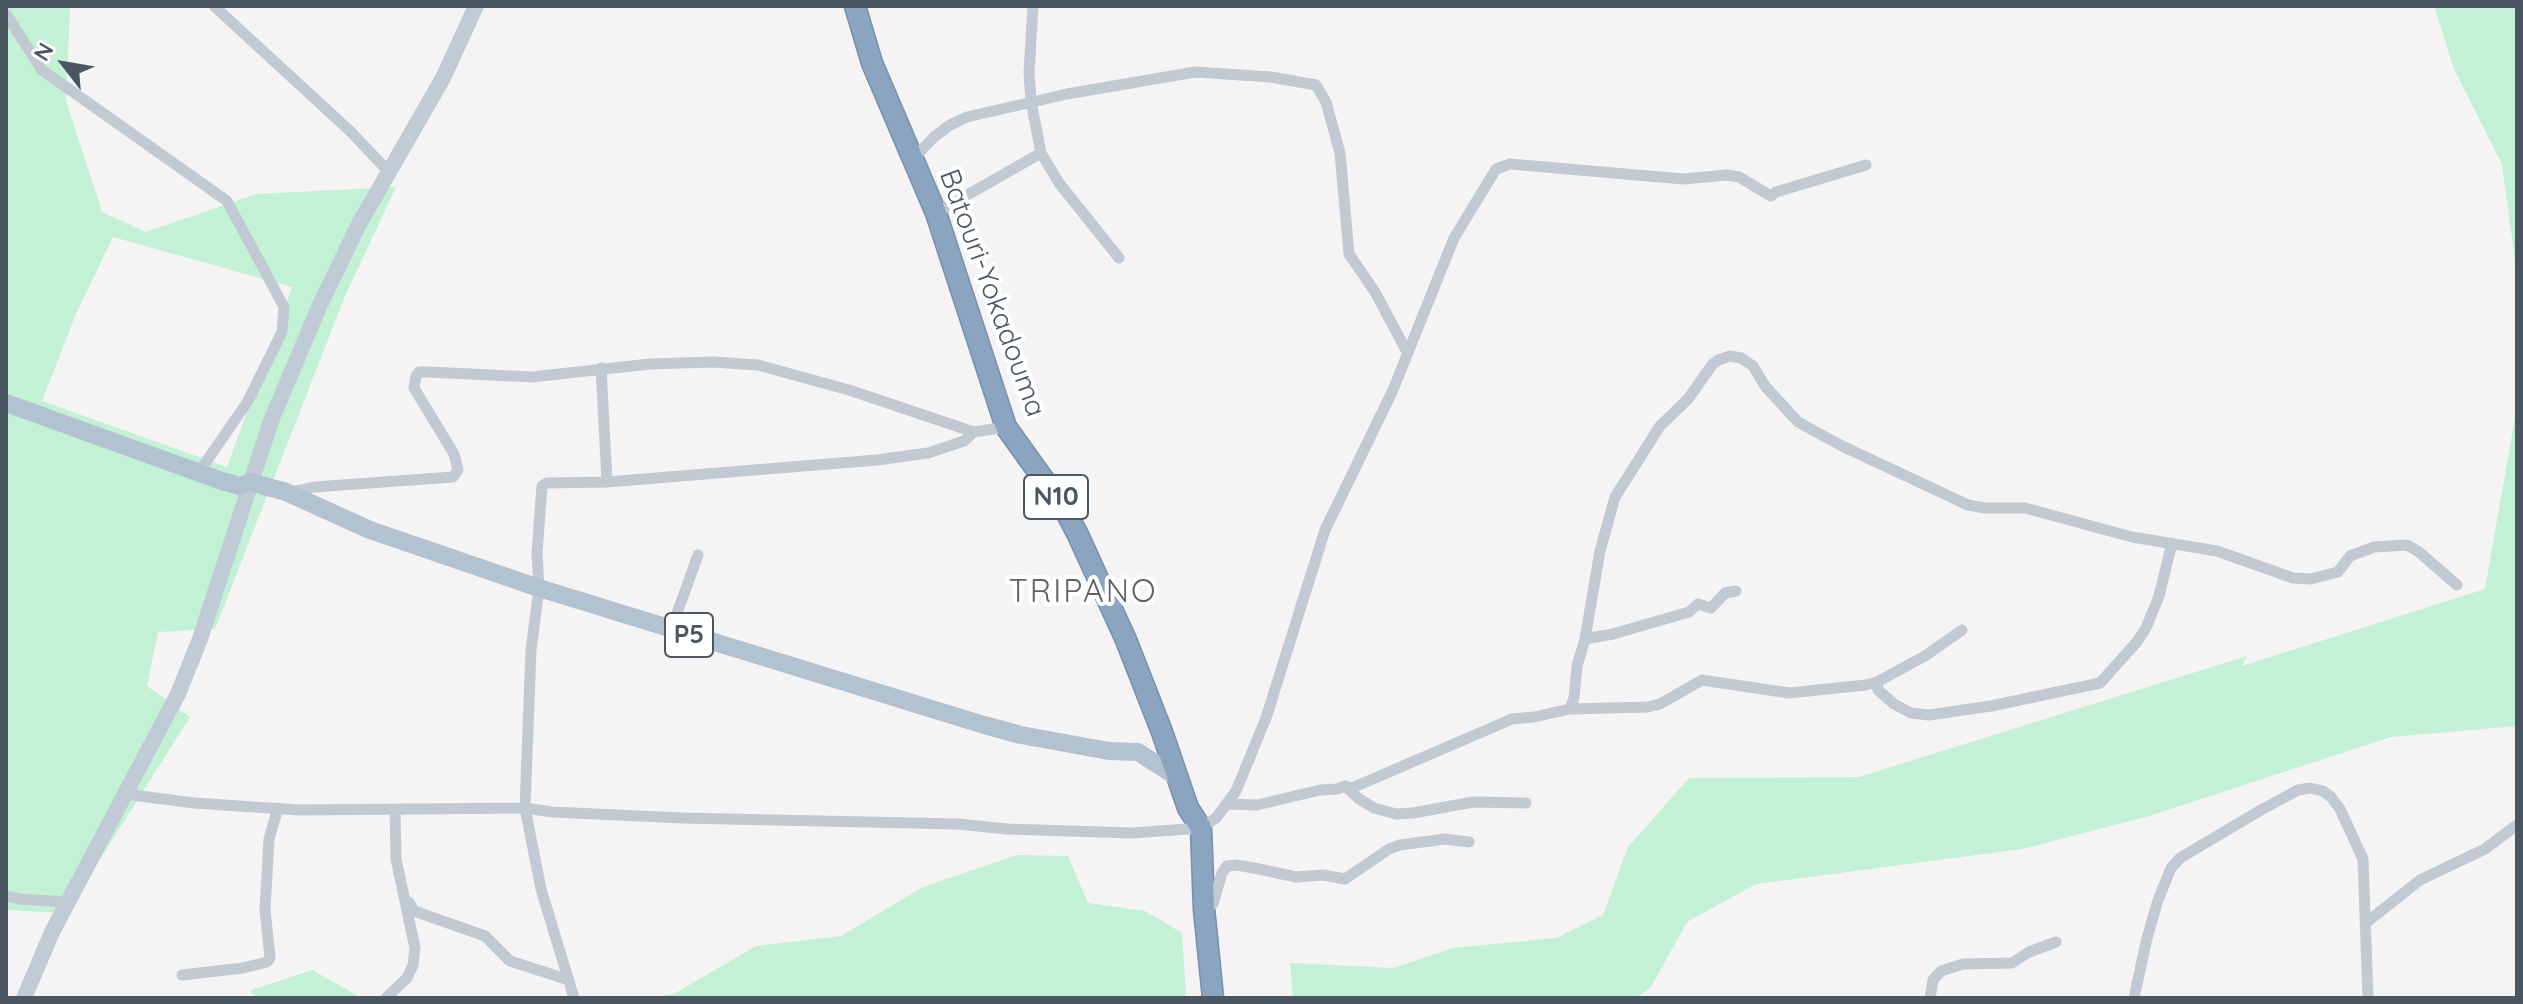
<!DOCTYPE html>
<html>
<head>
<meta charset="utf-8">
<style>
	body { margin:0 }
	#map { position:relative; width:2523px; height:1004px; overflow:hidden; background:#f5f3f3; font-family:Quicksand,sans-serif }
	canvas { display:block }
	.frame { position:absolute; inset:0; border:8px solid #4a5661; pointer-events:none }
	.north { position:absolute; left:24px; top:24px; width:80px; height:80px; -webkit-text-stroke:6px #fff; paint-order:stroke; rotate:301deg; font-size:22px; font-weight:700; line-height:32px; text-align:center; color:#4a5661 }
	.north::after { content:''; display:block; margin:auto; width:28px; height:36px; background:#4a5661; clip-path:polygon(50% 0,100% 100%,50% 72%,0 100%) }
</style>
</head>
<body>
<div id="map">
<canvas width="2523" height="1004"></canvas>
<div class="frame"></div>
<div class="north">N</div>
</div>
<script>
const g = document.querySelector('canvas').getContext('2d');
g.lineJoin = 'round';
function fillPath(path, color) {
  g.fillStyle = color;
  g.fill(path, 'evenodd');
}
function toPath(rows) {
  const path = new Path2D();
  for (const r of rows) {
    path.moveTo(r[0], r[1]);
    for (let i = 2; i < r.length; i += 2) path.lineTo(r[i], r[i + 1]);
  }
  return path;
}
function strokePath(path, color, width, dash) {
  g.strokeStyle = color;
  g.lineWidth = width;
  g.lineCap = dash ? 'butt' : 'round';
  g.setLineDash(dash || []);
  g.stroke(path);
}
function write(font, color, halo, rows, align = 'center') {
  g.font = font + ' Quicksand,sans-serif';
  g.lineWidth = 8;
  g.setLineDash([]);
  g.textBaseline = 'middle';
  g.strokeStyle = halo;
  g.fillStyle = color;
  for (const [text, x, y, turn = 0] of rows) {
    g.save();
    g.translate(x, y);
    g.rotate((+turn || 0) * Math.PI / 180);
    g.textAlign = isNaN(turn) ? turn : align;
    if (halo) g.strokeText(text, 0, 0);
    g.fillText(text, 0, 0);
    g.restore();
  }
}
const green = toPath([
	[6,6,70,6,66,101,102,212,146,232,256,194,396,187,345,296,215,629,158,632,147,686,190,717,66,913,6,910],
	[113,237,292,287,227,467,42,401,76,314],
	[2434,6,2517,6,2517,276,2502,164,2454,69],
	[2517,406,2517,726,2391,737,2146,817,2022,849,1756,884,1687,922,1651,987,1636,998,1293,998,1290,963,1394,968,1453,948,1556,938,1603,915,1628,847,1689,778,1859,777,2247,656,2242,666,2485,589],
	[1017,855,1068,856,1088,903,1145,911,1182,933,1186,998,646,998,674,994,756,946,841,936,923,887],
	[312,970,362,998,258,998,249,991]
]);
const street = toPath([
	[214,6,350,131,388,171],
	[1033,6,1029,73,1031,101,1041,153,1059,183,1119,258],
	[6,14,42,70,227,201,284,307,282,332,248,401,199,472],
	[914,158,934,137,950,125,967,117,1067,94,1195,72,1271,77,1316,85,1326,102,1340,153,1349,254,1375,292,1407,352],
	[936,213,1041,153],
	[601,368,607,482],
	[291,492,314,487,453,477,458,470,454,454,414,388,416,376,419,372,428,372,532,377,650,364,713,362,758,365,849,390,974,432,1006,427],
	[671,630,698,555],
	[1585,639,1600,551,1615,497,1660,426,1688,399,1712,365,1718,360,1730,356,1741,358,1753,366,1765,386,1798,422,1842,446,1968,505,1985,508,2025,508,2132,537,2217,551,2293,578,2311,579,2338,572,2350,556,2374,547,2407,545,2419,552,2457,585],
	[1877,682,1878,690,1894,704,1911,713,1929,715,1991,706,2100,683,2136,643,2146,628,2159,596,2172,543],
	[1570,709,1574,698,1577,666,1585,639,1613,634,1689,612,1698,604,1711,608,1725,593,1736,591],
	[1345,786,1352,788,1512,719,1534,717,1570,709,1648,707,1660,704,1702,680,1789,693,1866,685,1877,682,1925,656,1962,630],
	[125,794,194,803,299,810,525,808,552,812,682,818,958,824,1007,829,1132,833,1201,828,1216,818,1236,791,1266,718,1325,530,1393,390,1454,238,1496,169,1510,164,1683,179,1727,175,1739,177,1771,196,1776,192,1866,165],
	[1226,804,1257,805,1320,790,1337,789,1345,786,1358,798,1374,808,1396,814,1413,813,1473,802,1526,803],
	[6,896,20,899,69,902],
	[409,902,414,911,485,936,510,961,569,980],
	[1205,909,1213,904,1222,873,1227,866,1236,865,1254,868,1296,877,1323,875,1345,879,1389,849,1400,845,1445,839,1469,842],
	[2367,922,2420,880,2485,849,2517,825],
	[182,975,243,968,267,962,270,958,265,909,269,839,278,808],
	[386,998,407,978,413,965,415,948,396,859,395,809],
	[574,998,541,889,525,808,531,650,539,588,537,553,542,486,547,483,607,482,877,460,928,453,964,441,974,432],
	[1930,998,1933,980,1941,971,1963,964,2012,963,2029,952,2056,942],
	[2134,998,2147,938,2158,900,2171,868,2180,858,2261,810,2298,790,2310,788,2323,791,2331,797,2340,809,2363,859,2368,998]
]);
const secondary = toPath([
	[24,998,52,932,178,694,200,639,271,421,319,307,359,224,443,78,476,6]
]);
const primary = toPath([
	[6,403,222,481,240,486,250,482,286,492,370,530,539,588,984,725,1021,735,1109,751,1138,752,1177,777]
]);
const highway = toPath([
	[855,6,872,63,936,213,1006,427,1064,508,1078,535,1126,640,1162,732,1188,808,1201,828,1204,909,1213,998]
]);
const shields = [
	[1056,497,64],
	[689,635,48]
];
const shieldNames = [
	["N10",1056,497],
	["P5",689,635]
];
const streetNames = [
	["Batouri-Yokadouma",992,293,70]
];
const quarterNames = [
	["TRIPANO",1083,592]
];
fillPath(green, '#c3f1d5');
strokePath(highway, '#7690ad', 23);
strokePath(street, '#c1cad2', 11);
strokePath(secondary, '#c1cbd6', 16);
strokePath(primary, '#b3c2d1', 18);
strokePath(highway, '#8ba5c1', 20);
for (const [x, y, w] of shields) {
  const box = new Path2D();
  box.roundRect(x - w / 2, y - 22, w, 44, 6);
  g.fillStyle = '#fff';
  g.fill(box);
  strokePath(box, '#4a5661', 2);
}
write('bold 26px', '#4a5661', null, shieldNames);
write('28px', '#4a5661', '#fff', streetNames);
g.letterSpacing = '2px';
write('32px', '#5f6368', '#fff', quarterNames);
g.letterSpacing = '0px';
</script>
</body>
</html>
